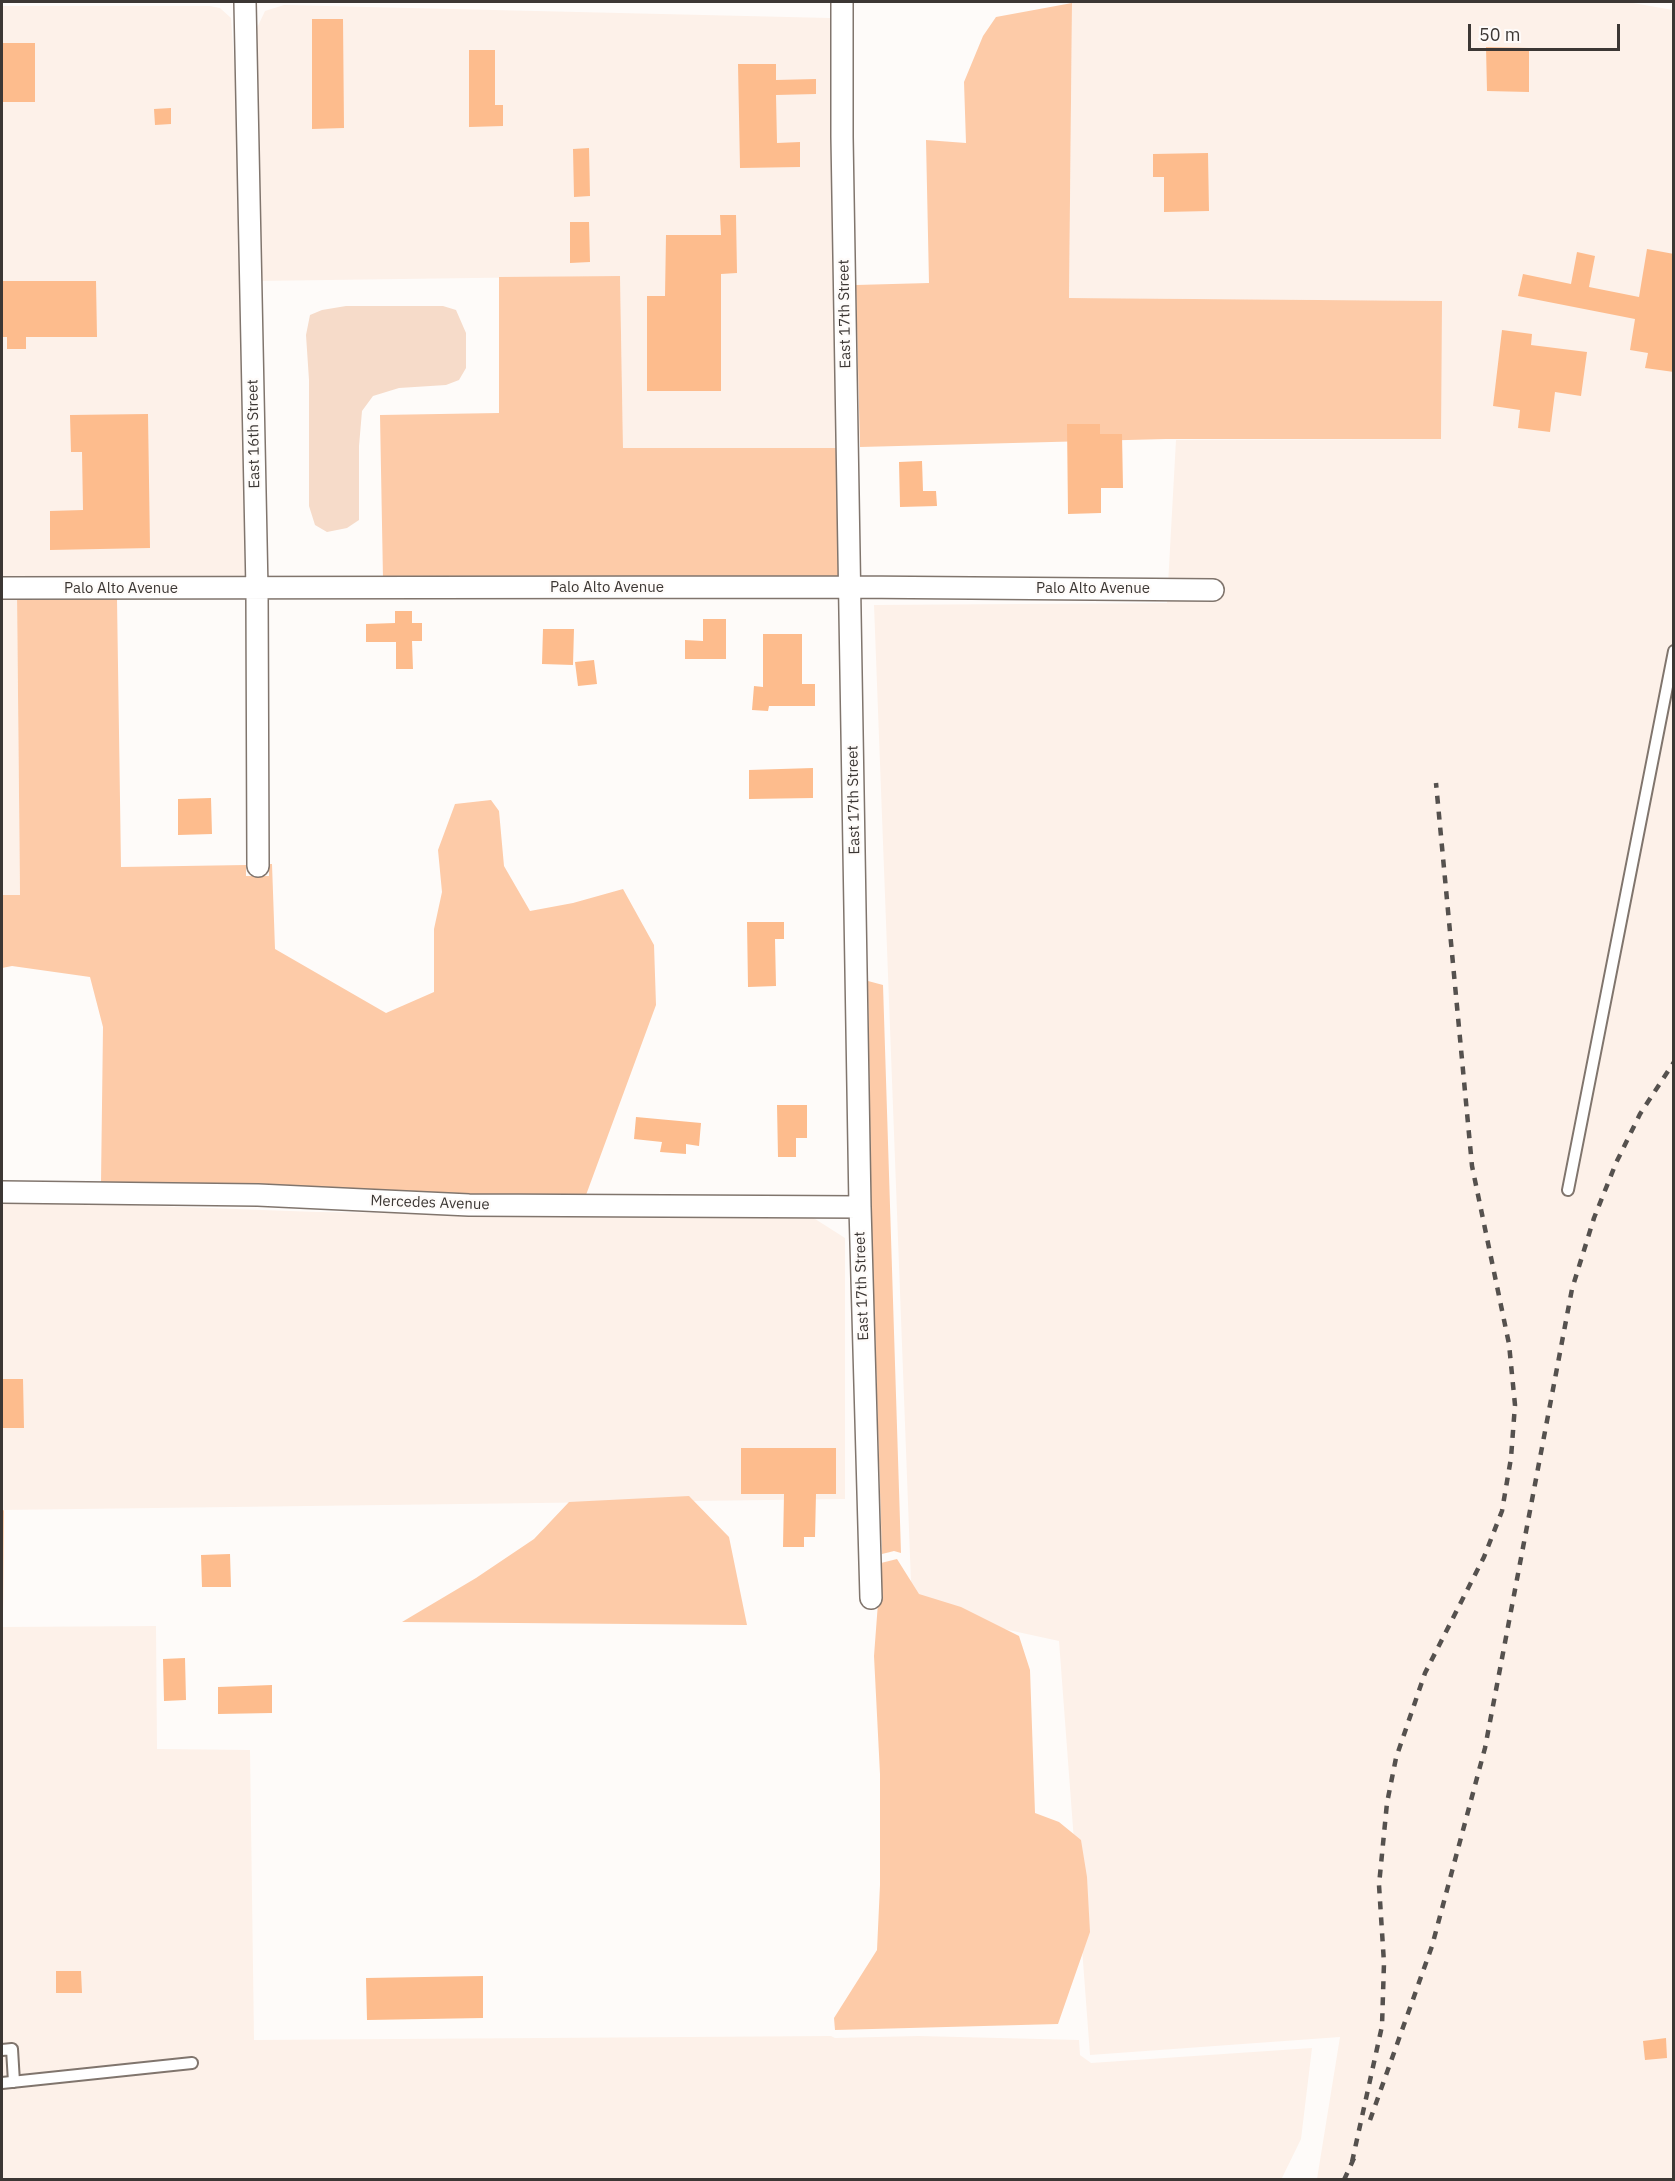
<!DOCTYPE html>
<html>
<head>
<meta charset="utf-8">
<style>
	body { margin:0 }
	#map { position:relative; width:1675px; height:2181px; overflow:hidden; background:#fefbf9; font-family:"IBM Plex Sans",sans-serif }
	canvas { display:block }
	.frame { position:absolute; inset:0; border:3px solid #3c3734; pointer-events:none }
	.scale { position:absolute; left:1468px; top:24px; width:152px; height:27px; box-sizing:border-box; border:3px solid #3c3734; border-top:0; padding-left:8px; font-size:18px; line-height:21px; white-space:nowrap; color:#3c3734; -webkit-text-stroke:4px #fefbf9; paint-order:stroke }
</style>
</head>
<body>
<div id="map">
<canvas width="1675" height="2181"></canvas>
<div class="frame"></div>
<div class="scale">50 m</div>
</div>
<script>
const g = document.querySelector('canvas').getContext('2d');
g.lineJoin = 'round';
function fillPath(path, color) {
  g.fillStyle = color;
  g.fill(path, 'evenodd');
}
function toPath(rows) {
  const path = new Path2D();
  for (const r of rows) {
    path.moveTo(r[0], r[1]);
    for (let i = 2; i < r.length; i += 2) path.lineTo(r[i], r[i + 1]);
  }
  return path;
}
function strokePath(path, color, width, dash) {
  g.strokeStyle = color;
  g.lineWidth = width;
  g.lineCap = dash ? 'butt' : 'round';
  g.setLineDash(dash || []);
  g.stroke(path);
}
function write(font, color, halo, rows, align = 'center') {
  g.font = font + ' "IBM Plex Sans",sans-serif';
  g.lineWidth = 4.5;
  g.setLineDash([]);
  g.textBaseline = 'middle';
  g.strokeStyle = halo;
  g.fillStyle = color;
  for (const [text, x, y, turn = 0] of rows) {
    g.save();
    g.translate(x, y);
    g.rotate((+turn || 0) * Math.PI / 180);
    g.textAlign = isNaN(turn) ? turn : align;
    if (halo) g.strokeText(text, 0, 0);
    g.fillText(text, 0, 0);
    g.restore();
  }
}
const built = toPath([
	[1627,2,1673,10,1673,2179,1317,2179,1340,2037,1090,2055,1059,1641,912,1609,874,605,1167,603,1176,440,1441,439,1441,301,1069,298,1072,3],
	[284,5,830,18,836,448,623,448,620,276,256,281,257,28,265,11],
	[2,6,210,6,220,8,231,18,237,101,245,580,2,578],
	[2,594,17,594,20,895,2,895],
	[2,1203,101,1204,317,1212,812,1217,845,1238,845,1499,2,1510],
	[156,1626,157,1749,250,1750,254,2040,831,2036,835,2038,919,2036,1079,2040,1080,2055,1091,2063,1312,2048,1301,2139,1281,2180,2,2179,2,1627]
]);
const green = toPath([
	[1072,3,1069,298,1442,301,1441,439,1166,439,860,447,856,285,929,283,926,140,966,143,964,82,983,36,996,17],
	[620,276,623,448,836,448,839,577,383,579,380,415,499,413,499,277],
	[17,594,117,599,121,867,246,865,246,876,269,876,269,864,272,864,275,949,386,1013,434,992,434,929,442,892,438,850,455,804,491,800,499,811,504,866,530,911,573,903,623,889,654,945,656,1005,586,1195,470,1195,101,1183,103,1027,90,977,12,966,2,968,2,895,20,895],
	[868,981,883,985,901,1553,894,1551,882,1554,871,1207],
	[689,1496,729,1537,747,1625,402,1622,476,1578,534,1539,569,1502],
	[4,1510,3,1614,2,1614,2,1511],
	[897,1559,919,1594,961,1607,1019,1636,1030,1670,1035,1813,1059,1822,1081,1840,1087,1877,1090,1932,1058,2024,835,2030,834,2018,877,1950,880,1885,880,1774,874,1656,881,1563]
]);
const water = toPath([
	[346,306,443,306,456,310,466,333,466,368,459,380,446,385,399,388,373,396,362,411,359,446,359,520,347,528,327,532,315,525,309,506,309,380,306,335,310,315,322,310]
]);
const building = toPath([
	[312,19,343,19,344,128,312,129],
	[2,43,35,43,35,102,2,102],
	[1486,47,1529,48,1529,92,1487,91],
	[469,50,495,50,495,105,503,105,503,126,469,127],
	[738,64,776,64,776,80,816,79,816,94,776,95,777,143,800,142,800,167,740,168],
	[171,108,171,124,155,125,154,109],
	[589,148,590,196,574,197,573,149],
	[1208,153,1209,211,1164,212,1164,177,1153,177,1153,154],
	[720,215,736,215,737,273,721,274,721,391,647,391,647,296,665,296,666,235,721,235],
	[570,222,589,222,590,262,570,263],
	[1647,249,1674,254,1674,372,1645,368,1648,353,1630,350,1635,319,1518,296,1523,274,1571,284,1577,252,1595,256,1589,287,1639,297],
	[2,281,96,281,97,337,26,337,26,349,7,349,7,337,2,337],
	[1502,330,1532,334,1531,345,1587,352,1581,396,1555,392,1550,432,1518,428,1520,410,1493,406],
	[148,414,150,548,50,550,50,511,83,510,82,452,71,452,70,415],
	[1067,424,1100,424,1100,434,1122,434,1123,488,1101,488,1101,513,1068,514],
	[922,461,923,491,936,491,937,506,900,507,899,462],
	[395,611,412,611,412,623,422,623,422,641,412,641,413,669,396,669,396,642,366,642,366,624,395,623],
	[703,619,726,619,726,659,685,659,685,640,703,641],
	[543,629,574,629,573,665,542,664],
	[763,634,802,634,802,684,815,684,815,706,769,706,768,711,752,710,754,686,763,687],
	[594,660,597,684,578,686,575,662],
	[813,768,813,798,749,799,749,770],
	[211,798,212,834,178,835,178,799],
	[747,922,784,922,784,939,775,939,776,986,748,987],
	[777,1105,807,1105,807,1138,796,1138,796,1157,778,1157],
	[636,1117,701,1123,699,1146,686,1144,686,1154,660,1152,662,1142,634,1139],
	[2,1379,23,1379,24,1428,2,1428],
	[741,1448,836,1448,836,1494,816,1494,815,1537,804,1537,804,1547,783,1547,784,1494,741,1494],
	[230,1554,231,1587,202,1587,201,1555],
	[185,1658,186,1700,164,1701,163,1659],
	[272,1685,272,1713,218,1714,218,1687],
	[56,1971,81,1971,82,1993,56,1993],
	[483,1976,483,2018,367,2020,366,1978],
	[1666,2038,1667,2058,1645,2060,1643,2041]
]);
const service = toPath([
	[1568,1190,1674,651],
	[2,2050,12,2049,14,2082],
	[2,2083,192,2063]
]);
const minor = toPath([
	[245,2,257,590,258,866],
	[842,2,842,137,860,1207,871,1598],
	[2,588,851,587,1213,590],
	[2,1192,258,1195,469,1205,860,1207]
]);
const rail = toPath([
	[1370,2120,1432,1946,1485,1748,1572,1289,1594,1218,1616,1163,1640,1114,1674,1062],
	[1352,2162,1382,2026,1384,1963,1379,1885,1387,1803,1396,1758,1425,1673,1484,1557,1502,1511,1511,1458,1515,1405,1509,1344,1472,1166,1436,783],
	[1344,2180,1355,2156]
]);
const streetNames = [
	["East 17th Street",845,314,-91],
	["East 16th Street",254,434,-91],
	["Palo Alto Avenue",607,588],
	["Palo Alto Avenue",121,589],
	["Palo Alto Avenue",1093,589],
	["East 17th Street",854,800,-91],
	["Mercedes Avenue",430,1203,2],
	["East 17th Street",862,1286,-92]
];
fillPath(built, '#fdf1e9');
fillPath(green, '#fdcba8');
fillPath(water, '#f6dbc9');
fillPath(building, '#fdbc8d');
strokePath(service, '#80756d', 14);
strokePath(minor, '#80756d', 24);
strokePath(service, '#fff', 10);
strokePath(minor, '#fff', 21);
strokePath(rail, '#55514e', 4.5, [8, 8]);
write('15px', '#3c3734', '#fefbf9', streetNames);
</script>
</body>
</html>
